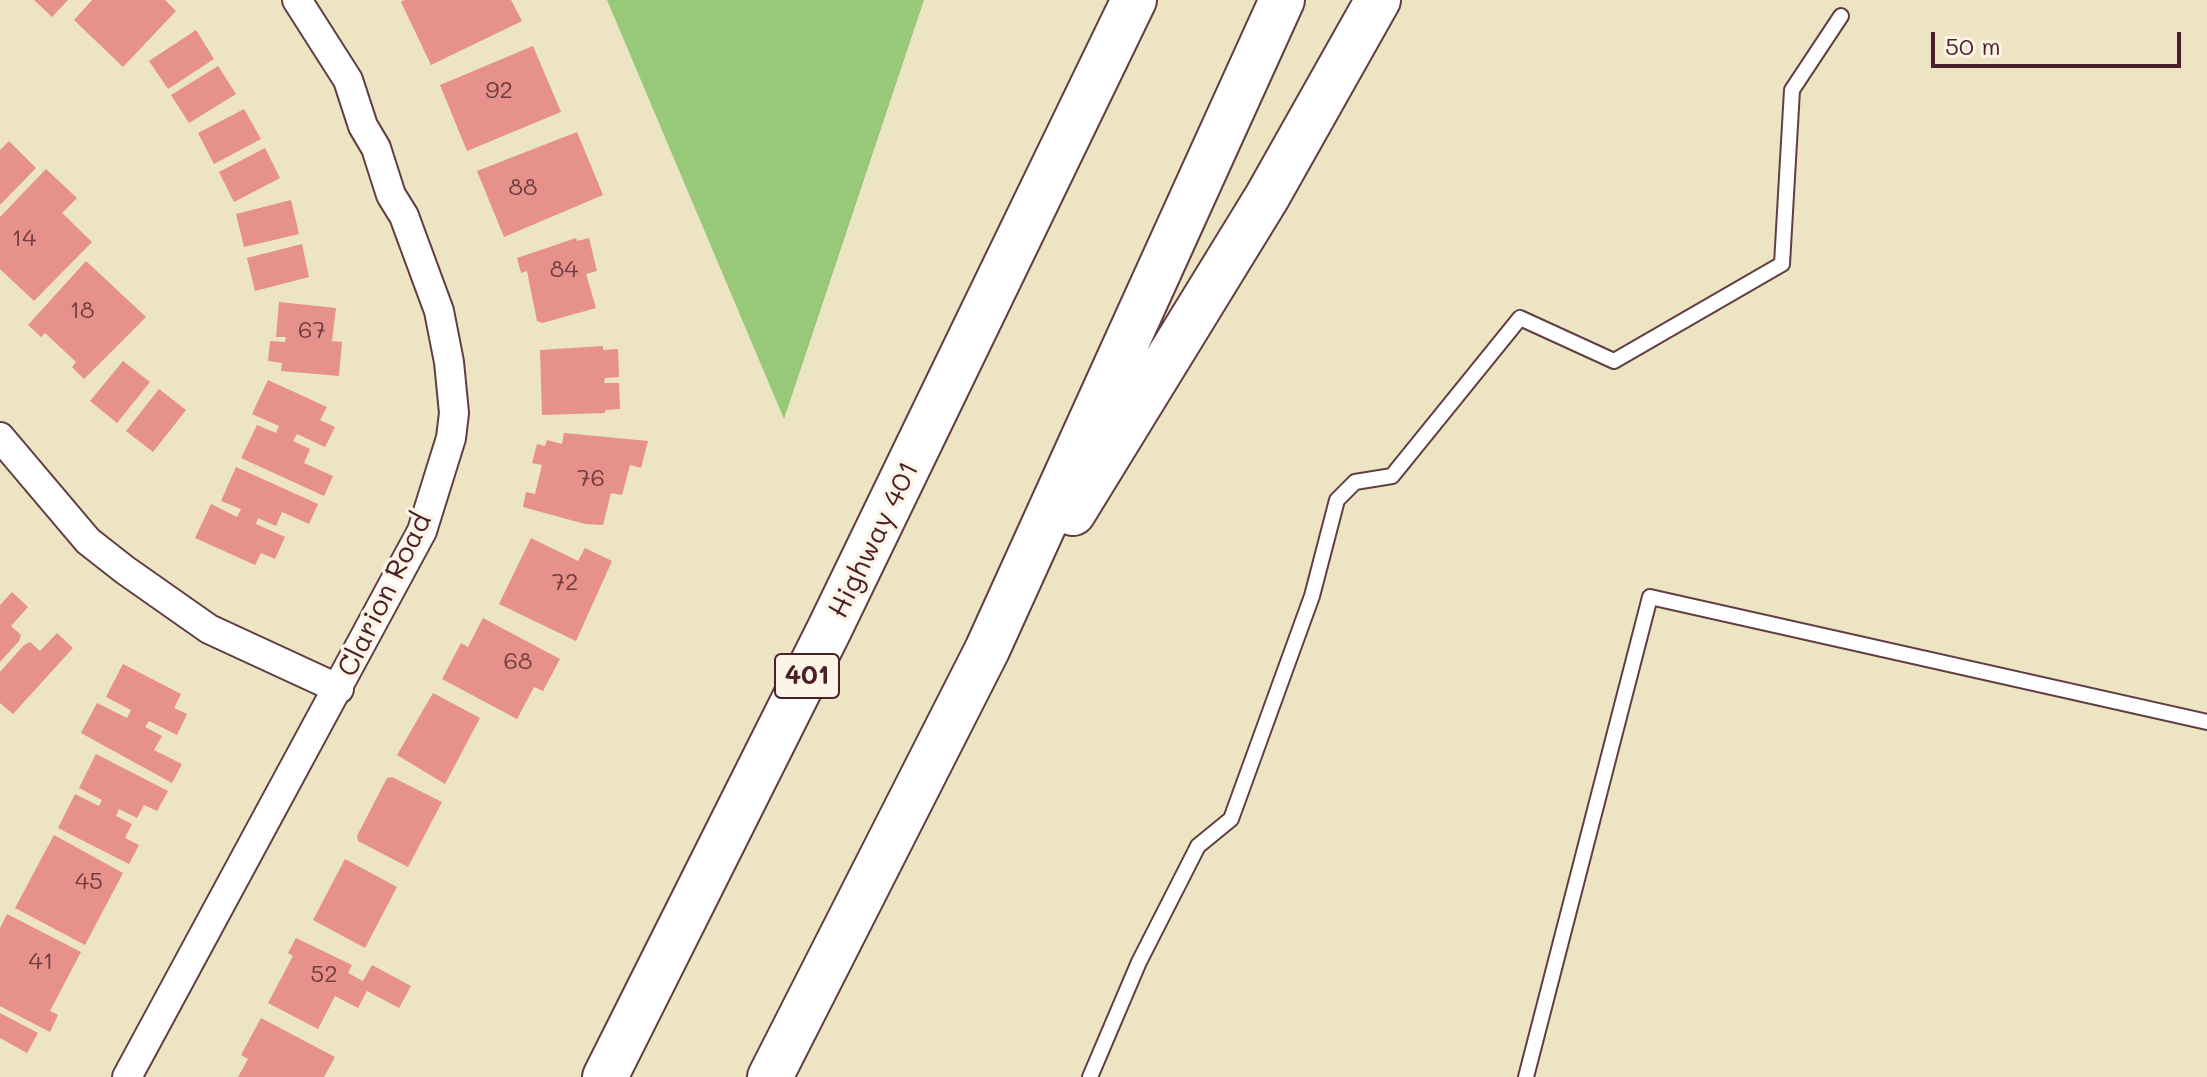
<!DOCTYPE html>
<html>
<head>
<meta charset="utf-8">
<style>
	body { margin:0 }
	#map { position:relative; width:2207px; height:1077px; overflow:hidden; background:#ece4c3; font-family:Mali,sans-serif }
	canvas { display:block }
	.scale { position:absolute; left:1931px; top:32px; width:250px; height:36px; box-sizing:border-box; border:4px solid #4a1f2b; border-top:0; padding-left:10px; font-size:24px; line-height:28px; white-space:nowrap; color:#4a1f2b; -webkit-text-stroke:6px #fcf5e5; paint-order:stroke }
</style>
</head>
<body>
<div id="map">
<canvas width="2207" height="1077"></canvas>
<div class="scale">50 m</div>
</div>
<script>
const g = document.querySelector('canvas').getContext('2d');
g.lineJoin = 'round';
function fillPath(path, color) {
  g.fillStyle = color;
  g.fill(path, 'evenodd');
}
function toPath(rows) {
  const path = new Path2D();
  for (const r of rows) {
    path.moveTo(r[0], r[1]);
    for (let i = 2; i < r.length; i += 2) path.lineTo(r[i], r[i + 1]);
  }
  return path;
}
function strokePath(path, color, width, dash) {
  g.strokeStyle = color;
  g.lineWidth = width;
  g.lineCap = dash ? 'butt' : 'round';
  g.setLineDash(dash || []);
  g.stroke(path);
}
function write(font, color, halo, rows, align = 'center') {
  g.font = font + ' Mali,sans-serif';
  g.lineWidth = 7;
  g.setLineDash([]);
  g.textBaseline = 'middle';
  g.strokeStyle = halo;
  g.fillStyle = color;
  for (const [text, x, y, turn = 0] of rows) {
    g.save();
    g.translate(x, y);
    g.rotate((+turn || 0) * Math.PI / 180);
    g.textAlign = isNaN(turn) ? turn : align;
    if (halo) g.strokeText(text, 0, 0);
    g.fillText(text, 0, 0);
    g.restore();
  }
}
const green = toPath([
	[607,0,924,0,784,419]
]);
const building = toPath([
	[34,0,68,0,52,17],
	[92,0,165,0,176,11,123,67,74,20],
	[404,0,511,0,522,21,431,65,401,2],
	[196,30,214,59,168,89,149,61],
	[533,46,561,112,467,151,440,85],
	[218,66,236,94,189,123,171,95],
	[244,109,261,139,214,164,198,133],
	[577,132,603,195,504,237,477,171],
	[9,141,36,168,0,205,0,150],
	[265,148,280,178,234,202,219,172],
	[46,169,77,198,62,213,92,242,34,301,0,269,0,217],
	[291,200,299,234,244,247,236,214],
	[576,238,577,241,589,238,597,271,586,274,596,308,542,323,537,321,527,271,521,273,517,258],
	[302,244,309,277,255,291,247,258],
	[86,261,146,317,84,379,72,367,76,362,45,333,41,337,28,325],
	[279,302,336,308,332,341,342,342,339,376,281,371,282,363,268,361,270,341,285,342,286,337,276,337],
	[603,346,603,350,618,349,619,377,605,378,604,383,619,383,620,409,605,410,605,413,542,415,540,350],
	[123,361,150,382,117,423,90,401],
	[268,380,327,407,320,420,335,427,325,447,297,434,293,441,310,449,304,463,333,476,324,496,241,458,257,425,276,433,279,426,252,414],
	[159,389,186,410,153,452,126,431],
	[564,433,648,441,641,468,630,465,622,495,611,493,603,525,585,524,523,507,526,492,535,494,542,465,532,463,537,444,545,446,547,440,562,444],
	[236,467,318,504,309,524,282,512,276,526,258,518,256,524,285,537,275,559,261,553,255,565,195,538,211,504,237,517,241,509,221,501],
	[531,538,578,561,585,548,612,561,576,641,499,604],
	[12,592,28,607,11,626,21,635,19,641,0,662,0,605],
	[483,618,560,659,543,691,534,687,517,719,442,679,461,643,468,647],
	[57,633,73,648,13,714,0,703,0,672,24,645,30,642,40,651],
	[123,664,181,694,174,708,187,714,177,735,149,721,145,727,162,736,154,750,182,764,172,783,81,733,97,703,127,718,131,710,106,697],
	[433,693,480,718,445,784,397,755],
	[96,754,168,791,157,811,144,805,137,818,119,809,116,816,132,824,125,838,139,845,129,864,58,828,75,794,99,806,102,800,79,788],
	[392,777,442,802,408,867,358,841,357,836,387,778],
	[54,835,123,873,85,945,15,908],
	[345,859,397,887,365,948,313,920],
	[7,914,81,952,50,1011,58,1015,50,1032,0,1006,0,928],
	[296,938,352,965,348,973,363,981,372,965,411,986,399,1008,367,991,358,1008,335,996,318,1029,268,1003,293,956,288,953],
	[0,1013,38,1033,27,1053,0,1038],
	[261,1018,335,1057,324,1077,238,1077,248,1059,241,1055]
]);
const service = toPath([
	[1090,1077,1139,962,1198,846,1231,819,1312,596,1337,500,1355,482,1392,476,1520,318,1614,361,1782,264,1792,90,1841,16],
	[1526,1077,1650,597,2207,722]
]);
const minor = toPath([
	[0,437,88,541,125,570,209,629,339,689],
	[127,1077,422,531,451,438,454,413,449,362,439,311,404,216,391,195,376,148,363,126,348,80,297,0]
]);
const motorway = toPath([
	[1073,513,1267,197,1378,0],
	[605,1077,829,630,1134,0],
	[770,1077,987,650,1282,0]
]);
const numberNames = [
	["92",499,91],
	["88",523,188],
	["14",24,239],
	["84",564,270],
	["18",82,311],
	["67",312,331],
	["76",591,479],
	["72",565,583],
	["68",518,662],
	["45",89,882],
	["41",41,962],
	["52",324,975]
];
const shields = [
	[807,676,64]
];
const shieldNames = [
	["401",807,676]
];
const streetNames = [
	["Highway 401",874,540,-64],
	["Clarion Road",385,595,-64]
];
fillPath(green, '#98c979');
fillPath(building, '#e69189');
strokePath(service, '#623d42', 18);
strokePath(minor, '#623d42', 32);
strokePath(motorway, '#623d42', 48);
strokePath(service, '#fff', 14);
strokePath(minor, '#fff', 28);
strokePath(motorway, '#fff', 44);
write('24px', '#713c42', null, numberNames);
for (const [x, y, w] of shields) {
  const box = new Path2D();
  box.roundRect(x - w / 2, y - 22, w, 44, 6);
  g.fillStyle = '#fcf5e5';
  g.fill(box);
  strokePath(box, '#4a1f2b', 2);
}
write('bold 26px', '#4a1f2b', null, shieldNames);
write('28px', '#4a1f2b', '#fcf5e5', streetNames);
</script>
</body>
</html>
